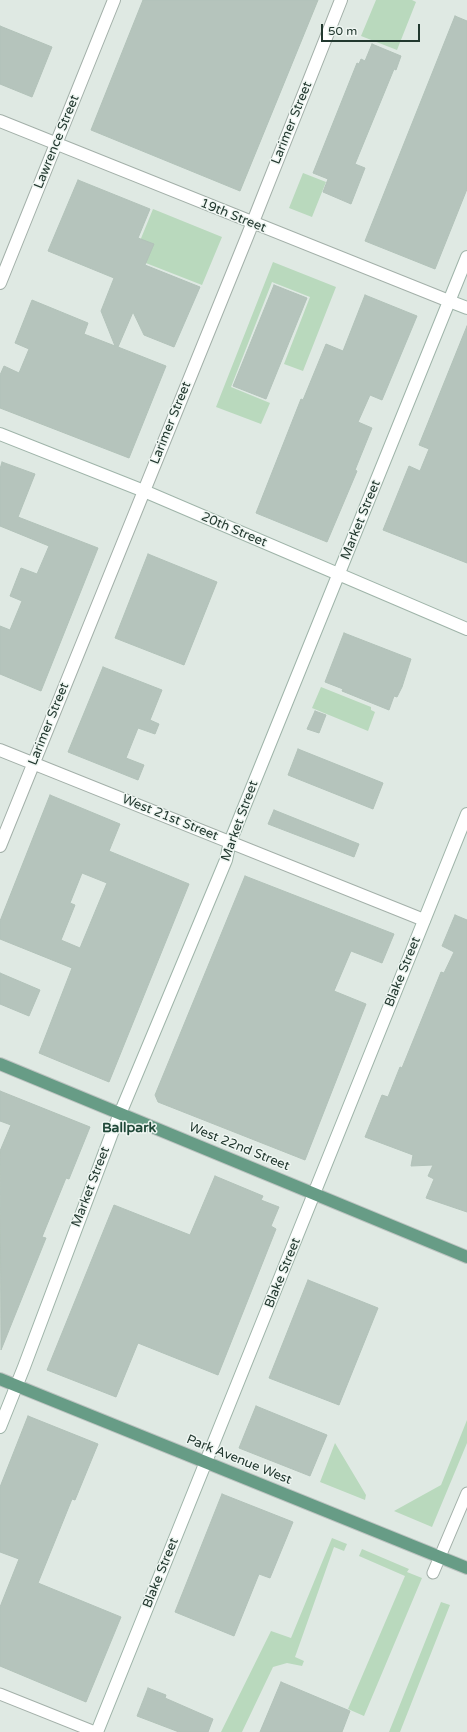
<!DOCTYPE html>
<html>
<head>
<meta charset="utf-8">
<style>
	body { margin:0 }
	#map { position:relative; width:467px; height:1732px; overflow:hidden; background:#dfe9e3; font-family:"Varela Round",sans-serif }
	canvas { display:block }
	.scale { position:absolute; left:321px; top:24px; width:99px; height:18px; box-sizing:border-box; border:2px solid #22382f; border-top:0; padding-left:5px; font-size:12px; line-height:14px; white-space:nowrap; color:#22382f; -webkit-text-stroke:3px #eff6f2; paint-order:stroke }
</style>
</head>
<body>
<div id="map">
<canvas width="467" height="1732"></canvas>
<div class="scale">50 m</div>
</div>
<script>
const g = document.querySelector('canvas').getContext('2d');
g.lineJoin = 'round';
function fillPath(path, color) {
  g.fillStyle = color;
  g.fill(path, 'evenodd');
}
function toPath(rows) {
  const path = new Path2D();
  for (const r of rows) {
    path.moveTo(r[0], r[1]);
    for (let i = 2; i < r.length; i += 2) path.lineTo(r[i], r[i + 1]);
  }
  return path;
}
function strokePath(path, color, width, dash) {
  g.strokeStyle = color;
  g.lineWidth = width;
  g.lineCap = dash ? 'butt' : 'round';
  g.setLineDash(dash || []);
  g.stroke(path);
}
function write(font, color, halo, rows, align = 'center') {
  g.font = font + ' "Varela Round",sans-serif';
  g.lineWidth = 3;
  g.setLineDash([]);
  g.textBaseline = 'middle';
  g.strokeStyle = halo;
  g.fillStyle = color;
  for (const [text, x, y, turn = 0] of rows) {
    g.save();
    g.translate(x, y);
    g.rotate((+turn || 0) * Math.PI / 180);
    g.textAlign = isNaN(turn) ? turn : align;
    if (halo) g.strokeText(text, 0, 0);
    g.fillText(text, 0, 0);
    g.restore();
  }
}
const green = toPath([
	[376,0,412,0,416,2,397,50,361,36],
	[303,173,326,182,312,217,289,208],
	[153,209,222,237,202,285,133,258],
	[273,262,336,287,303,371,284,364,310,297,272,282,231,387,270,403,261,424,216,407],
	[321,687,371,707,371,710,375,712,368,731,312,708],
	[467,1420,467,1443,432,1527,394,1511,441,1485],
	[335,1443,366,1495,365,1500,320,1482],
	[332,1538,347,1544,344,1551,334,1547,295,1657,304,1661,302,1666,287,1663,273,1667,242,1732,221,1732,271,1631,291,1638],
	[362,1549,409,1569,407,1572,422,1578,364,1716,348,1709,405,1576,359,1556],
	[441,1602,450,1605,400,1732,389,1732]
]);
const building = toPath([
	[143,0,318,0,240,191,91,130,143,0],
	[455,16,467,21,467,189,435,269,365,241,455,16],
	[0,26,52,47,32,97,0,84,0,26],
	[372,44,401,56,396,70,394,69,355,164,365,168,351,204,323,192,328,179,313,173,357,63,359,64,361,59,365,61,372,44],
	[78,180,150,209,138,238,154,244,145,265,200,287,174,347,144,335,133,312,118,347,166,366,129,458,0,408,0,375,4,366,19,373,29,349,15,343,32,300,88,323,84,334,115,346,101,311,114,278,48,251,78,180],
	[274,285,307,298,266,399,233,386,274,285],
	[365,295,417,316,382,400,370,395,358,422,372,428,355,470,357,471,327,542,256,513,301,399,303,400,326,344,343,351,365,295],
	[467,326,467,563,383,530,409,466,420,471,429,449,419,445,467,326],
	[2,462,35,474,18,517,98,548,41,691,0,674,0,626,10,630,22,601,10,596,21,568,37,574,49,546,0,526,0,469,2,462],
	[148,554,217,582,184,665,115,638,148,554],
	[344,633,411,659,402,687,397,697,394,696,389,710,342,691,343,689,325,682,344,633],
	[103,667,162,690,150,720,159,724,155,734,138,728,126,758,144,765,138,780,68,752,103,667],
	[315,711,326,715,319,733,307,729,315,711],
	[298,749,383,783,373,809,288,775,298,749],
	[50,795,120,824,109,851,189,884,109,1082,39,1053,72,968,0,939,0,921,50,795],
	[82,873,107,883,80,948,61,940,75,905,70,903,82,873],
	[274,810,359,844,354,857,268,824,274,810],
	[245,876,394,934,382,963,351,951,334,991,366,1004,305,1160,158,1102,155,1095,245,876],
	[455,915,467,920,467,1212,426,1198,434,1179,428,1176,433,1165,411,1166,413,1155,365,1137,382,1095,388,1097,400,1067,402,1068,441,972,444,973,454,952,442,946,455,915],
	[0,973,40,990,29,1016,0,1004,0,973],
	[0,1091,90,1127,69,1179,66,1178,42,1237,46,1238,1,1350,0,1151,11,1125,0,1121,0,1091],
	[215,1176,263,1196,261,1200,279,1207,271,1226,276,1229,218,1375,138,1343,116,1397,47,1370,114,1205,190,1235,215,1176],
	[308,1280,378,1308,339,1405,269,1378,308,1280],
	[256,1406,327,1435,310,1476,239,1448,256,1406],
	[28,1416,98,1444,75,1500,72,1499,38,1583,121,1617,86,1702,0,1666,0,1607,19,1559,0,1552,0,1487,28,1416],
	[222,1494,293,1522,270,1578,259,1574,234,1636,175,1612,222,1494],
	[281,1682,350,1711,342,1732,260,1732,281,1682],
	[148,1688,166,1695,165,1698,213,1719,208,1732,179,1732,137,1716,148,1688]
]);
const minor = toPath([
	[433,1573,467,1493],
	[0,1694,95,1732]
]);
const tertiary = toPath([
	[0,121,449,301],
	[0,283,114,0],
	[0,750,424,920],
	[0,846,247,237,341,0]
]);
const secondary = toPath([
	[449,301,467,308],
	[0,434,144,491,467,629],
	[0,1427,24,1367,112,1133,226,860,230,842,467,257],
	[97,1732,467,814]
]);
const primary = toPath([
	[0,1064,467,1257],
	[0,1379,467,1568]
]);
const streetNames = [
	["Larimer Street",292,123,-68],
	["Lawrence Street",57,142,-68],
	["19th Street",233,216,22],
	["Larimer Street",171,423,-68],
	["Market Street",361,520,-68],
	["20th Street",234,530,23],
	["Larimer Street",49,724,-68],
	["West 21st Street",170,818,22],
	["Market Street",240,821,-70],
	["Blake Street",403,972,-68],
	["West 22nd Street",239,1147,22],
	["Market Street",91,1187,-69],
	["Blake Street",283,1273,-68],
	["Park Avenue West",239,1460,22],
	["Blake Street",161,1573,-68]
];
const neighbourhoodNames = [
	["Ballpark",129,1128]
];
fillPath(green, '#b9d9bd');
fillPath(building, '#b5c4bc');
strokePath(building, '#b2c2b9', 1);
strokePath(minor, '#a3b0a9', 13);
strokePath(tertiary, '#a3b0a9', 14);
strokePath(secondary, '#9fb4a9', 14);
strokePath(primary, '#bdc3c1', 14);
strokePath(minor, '#fff', 11);
strokePath(tertiary, '#fff', 12);
strokePath(secondary, '#fff', 12);
strokePath(primary, '#679c86', 12);
write('13px', '#22382f', '#eff6f2', streetNames);
write('bold 14px', '#1f4838', '#eff6f2', neighbourhoodNames);
</script>
</body>
</html>
